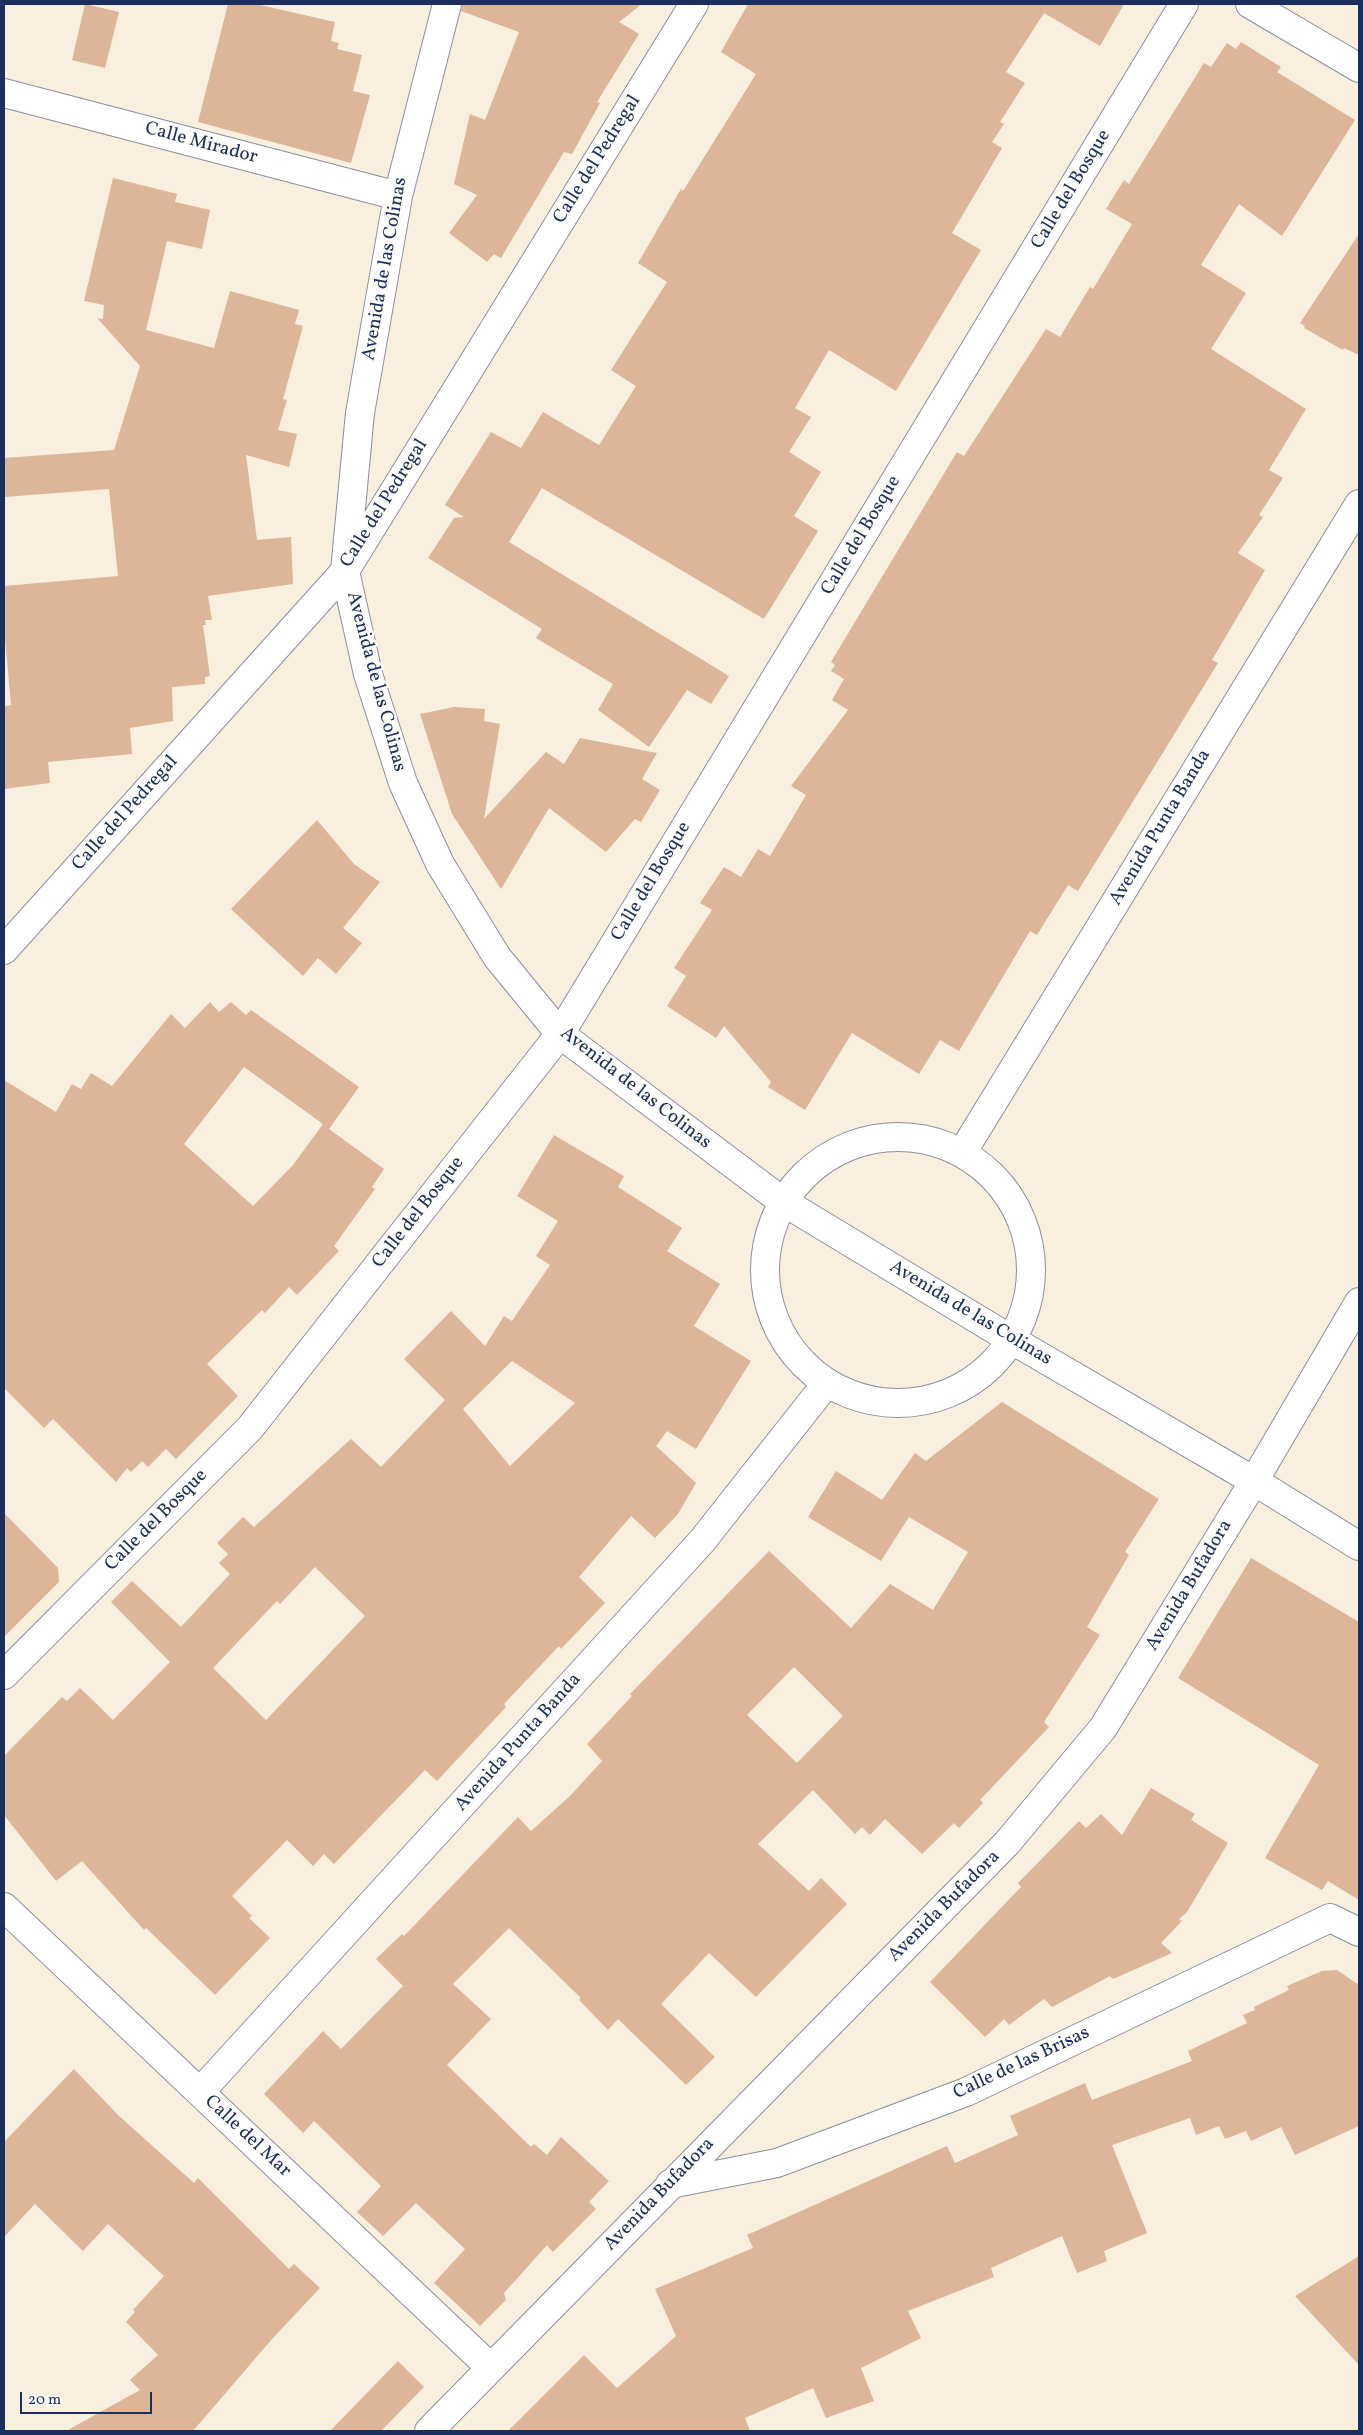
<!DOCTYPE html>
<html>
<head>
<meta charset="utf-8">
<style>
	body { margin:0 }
	#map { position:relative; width:1363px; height:2435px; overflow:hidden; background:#f8efdf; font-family:Vollkorn,serif }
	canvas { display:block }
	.frame { position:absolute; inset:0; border:5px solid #1b2f5e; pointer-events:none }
	.scale { position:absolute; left:20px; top:2392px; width:132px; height:22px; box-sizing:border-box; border:2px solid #1b2f5e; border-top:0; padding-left:6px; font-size:15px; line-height:18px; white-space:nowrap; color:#1b2f5e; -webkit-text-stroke:4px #fdfcf7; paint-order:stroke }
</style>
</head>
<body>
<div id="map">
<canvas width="1363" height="2435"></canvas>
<div class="frame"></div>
<div class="scale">20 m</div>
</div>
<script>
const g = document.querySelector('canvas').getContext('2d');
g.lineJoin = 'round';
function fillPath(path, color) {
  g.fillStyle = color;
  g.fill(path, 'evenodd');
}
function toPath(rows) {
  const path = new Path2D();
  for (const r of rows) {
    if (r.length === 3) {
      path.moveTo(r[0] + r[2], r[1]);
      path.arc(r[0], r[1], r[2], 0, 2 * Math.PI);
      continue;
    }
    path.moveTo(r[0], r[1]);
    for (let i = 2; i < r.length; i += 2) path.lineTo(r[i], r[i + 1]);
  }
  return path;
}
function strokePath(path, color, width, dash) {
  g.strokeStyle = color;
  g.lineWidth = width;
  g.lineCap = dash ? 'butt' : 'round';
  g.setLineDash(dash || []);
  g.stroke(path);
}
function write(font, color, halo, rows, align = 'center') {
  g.font = font + ' Vollkorn,serif';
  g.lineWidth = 5;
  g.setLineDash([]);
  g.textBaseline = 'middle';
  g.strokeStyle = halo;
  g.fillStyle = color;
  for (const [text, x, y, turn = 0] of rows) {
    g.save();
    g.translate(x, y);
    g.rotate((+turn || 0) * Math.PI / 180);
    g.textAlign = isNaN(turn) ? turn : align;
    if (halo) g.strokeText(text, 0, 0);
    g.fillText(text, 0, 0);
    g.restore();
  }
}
const building = toPath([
	[85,4,119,12,105,68,72,60],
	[228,4,256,4,335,22,331,41,339,43,337,49,362,55,353,91,370,95,351,163,198,122],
	[462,4,642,4,619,22,639,34,597,102,600,103,572,154,564,152,501,258,494,254,487,262,449,233,477,195,454,184,470,114,485,120,519,32,461,11],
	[748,4,1124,4,1100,46,1044,13,1006,72,1025,83,1000,122,1004,124,992,142,1002,148,952,233,981,250,896,391,829,350,795,408,811,417,789,452,821,472,794,516,818,531,764,619,542,488,509,542,729,676,711,704,687,690,649,747,598,710,613,684,536,638,542,629,428,558,454,518,464,517,445,505,491,432,521,448,543,412,599,445,636,386,611,370,667,282,638,263,681,189,683,191,756,74,721,52],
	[1241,42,1281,67,1277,72,1355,120,1282,236,1239,204,1201,265,1246,293,1211,349,1306,409,1269,470,1283,478,1259,515,1263,517,1238,553,1265,570,1212,660,1218,663,1078,891,1068,885,1037,935,1030,931,959,1051,940,1040,919,1074,852,1033,805,1110,768,1087,771,1082,724,1026,716,1038,667,1006,686,976,674,968,712,910,700,903,724,867,741,877,758,849,770,856,806,795,791,786,848,710,832,700,844,679,831,671,835,665,831,662,957,452,964,456,1046,329,1060,337,1090,287,1093,289,1132,224,1106,209,1124,180,1129,184,1204,63,1211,67,1227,43,1236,49],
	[113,178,177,194,175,202,210,210,202,249,167,241,146,330,214,348,230,291,299,310,295,324,303,326,283,399,287,400,278,430,297,434,289,467,246,455,257,540,291,537,293,584,208,596,212,620,205,620,206,625,203,625,210,676,205,677,205,684,172,687,173,721,130,728,132,754,48,762,50,783,4,789,4,706,11,705,4,627,4,586,118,576,109,489,4,497,4,458,114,450,140,366,97,318,103,319,104,305,84,301],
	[1359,234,1359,355,1344,348,1343,350,1304,328,1305,326,1300,323],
	[454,707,485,709,484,721,500,724,484,819,546,752,564,764,580,738,657,753,642,779,660,790,641,822,635,819,606,852,549,808,501,889,452,814,420,714],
	[317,820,354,864,380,882,343,928,362,943,336,974,318,958,303,976,231,909],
	[210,1002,219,1012,231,1002,246,1015,251,1010,359,1087,329,1129,384,1169,372,1187,375,1189,334,1246,339,1251,297,1295,289,1287,265,1313,262,1310,207,1364,238,1396,176,1459,166,1449,148,1467,142,1461,131,1472,127,1468,116,1482,53,1419,44,1428,4,1388,4,1080,56,1112,72,1084,81,1089,91,1073,112,1086,171,1014,185,1028],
	[244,1067,323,1124,293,1165,253,1206,184,1144],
	[554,1135,624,1176,618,1187,682,1228,667,1251,720,1284,694,1326,751,1361,696,1449,667,1431,656,1446,696,1483,678,1514,655,1538,631,1516,579,1577,605,1603,561,1649,559,1646,504,1704,506,1707,437,1781,425,1770,334,1864,324,1854,313,1866,287,1840,232,1896,252,1916,249,1918,270,1938,215,1995,146,1928,144,1930,82,1861,56,1881,4,1815,4,1756,62,1697,67,1701,80,1688,113,1720,170,1662,111,1602,132,1581,181,1627,230,1574,219,1563,228,1554,217,1543,243,1517,254,1527,351,1439,381,1467,445,1400,404,1359,451,1311,485,1346,504,1316,512,1321,550,1265,536,1256,558,1221,517,1196],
	[512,1361,575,1403,510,1466,463,1409],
	[315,1567,365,1616,266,1720,213,1668,277,1601,280,1604],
	[1002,1402,1159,1499,1125,1552,1129,1555,1087,1627,1100,1635,1044,1722,1049,1727,980,1800,983,1803,959,1828,954,1823,922,1854,885,1819,870,1835,862,1827,855,1834,813,1790,758,1844,809,1891,821,1878,847,1904,756,1997,709,1953,661,2004,715,2057,686,2085,618,2019,608,2030,579,2000,581,1998,509,1928,453,1984,491,2019,447,2065,531,2147,534,2144,547,2155,561,2137,609,2181,589,2202,596,2209,553,2252,547,2245,504,2293,506,2300,480,2326,434,2283,465,2249,416,2203,383,2236,357,2212,381,2186,314,2121,303,2133,264,2094,323,2031,341,2049,403,1986,376,1959,402,1934,404,1936,518,1817,531,1831,570,1796,602,1761,587,1744,632,1696,630,1694,769,1551,851,1628,890,1584,933,1610,968,1552,909,1517,881,1561,808,1517,836,1471,882,1500,915,1453,926,1461],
	[794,1667,843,1716,797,1763,747,1715],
	[4,1513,58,1568,59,1582,4,1637],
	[1251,1558,1359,1622,1359,1900,1328,1881,1322,1890,1265,1858,1319,1765,1178,1678],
	[1151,1788,1195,1814,1191,1820,1228,1843,1187,1912,1179,1919,1182,1921,1161,1943,1172,1953,1113,1979,1110,1976,1052,2007,1044,1999,1009,2025,1004,2019,985,2037,930,1982,1021,1887,1018,1883,1079,1821,1086,1828,1101,1814,1122,1835],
	[1337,1970,1359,1985,1359,2126,1295,2155,1281,2127,1251,2141,1246,2131,1225,2139,1219,2126,1196,2135,1190,2118,1112,2145,1147,2233,1104,2251,1107,2261,1077,2273,1062,2236,991,2268,994,2277,908,2311,921,2338,861,2368,874,2401,826,2418,813,2388,745,2418,750,2431,508,2431,584,2355,617,2388,676,2336,655,2289,753,2248,747,2235,947,2146,955,2163,1018,2135,1010,2116,1085,2083,1092,2100,1192,2061,1188,2051,1247,2023,1243,2015,1255,2010,1254,2007,1289,1990,1287,1986,1322,1971],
	[74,2069,119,2116,194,2183,198,2178,289,2269,294,2264,320,2288,272,2339,193,2431,66,2431,140,2390,130,2380,158,2355,126,2322,135,2312,133,2310,164,2276,108,2224,83,2251,35,2204,4,2237,4,2142],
	[1359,2256,1359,2365,1295,2296],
	[398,2361,424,2387,381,2431,330,2431]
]);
const minor = toPath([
	[447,4,398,196,360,413,345,571,368,674,403,783,440,864,497,957,560,1034,782,1201,1012,1340,1254,1481,1359,1546],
	[1250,4,1359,68],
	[4,93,398,196],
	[4,950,345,571,694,4],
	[898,1270,133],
	[962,1153,1359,504],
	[4,1675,250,1428,560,1034,1184,4],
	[4,1907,491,2368],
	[200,2092,702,1541,826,1384],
	[670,2184,777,2163,966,2092,1330,1918,1359,1932],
	[429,2431,1007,1843,1103,1728,1254,1481,1359,1302]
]);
const streetNames = [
	["Calle Mirador",201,144,15],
	["Calle del Pedregal",598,160,-58],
	["Calle del Bosque",1072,190,-59],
	["Avenida de las Colinas",386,269,-80],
	["Calle del Pedregal",385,504,-58],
	["Calle del Bosque",862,536,-59],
	["Avenida de las Colinas",375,682,75],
	["Calle del Pedregal",126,814,-48],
	["Avenida Punta Banda",1161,828,-59],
	["Calle del Bosque",652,882,-59],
	["Avenida de las Colinas",635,1089,38],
	["Calle del Bosque",419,1213,-52],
	["Avenida de las Colinas",970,1314,31],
	["Calle del Bosque",157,1521,-45],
	["Avenida Bufadora",1190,1586,-59],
	["Avenida Punta Banda",519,1743,-48],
	["Avenida Bufadora",945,1907,-45],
	["Calle de las Brisas",1022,2064,-25],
	["Calle del Mar",247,2137,43],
	["Avenida Bufadora",660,2195,-46]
];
fillPath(building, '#ddb598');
strokePath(minor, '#8a8f9e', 30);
strokePath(minor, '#fff', 28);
write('19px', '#1b2f5e', '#fdfcf7', streetNames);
</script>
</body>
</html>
